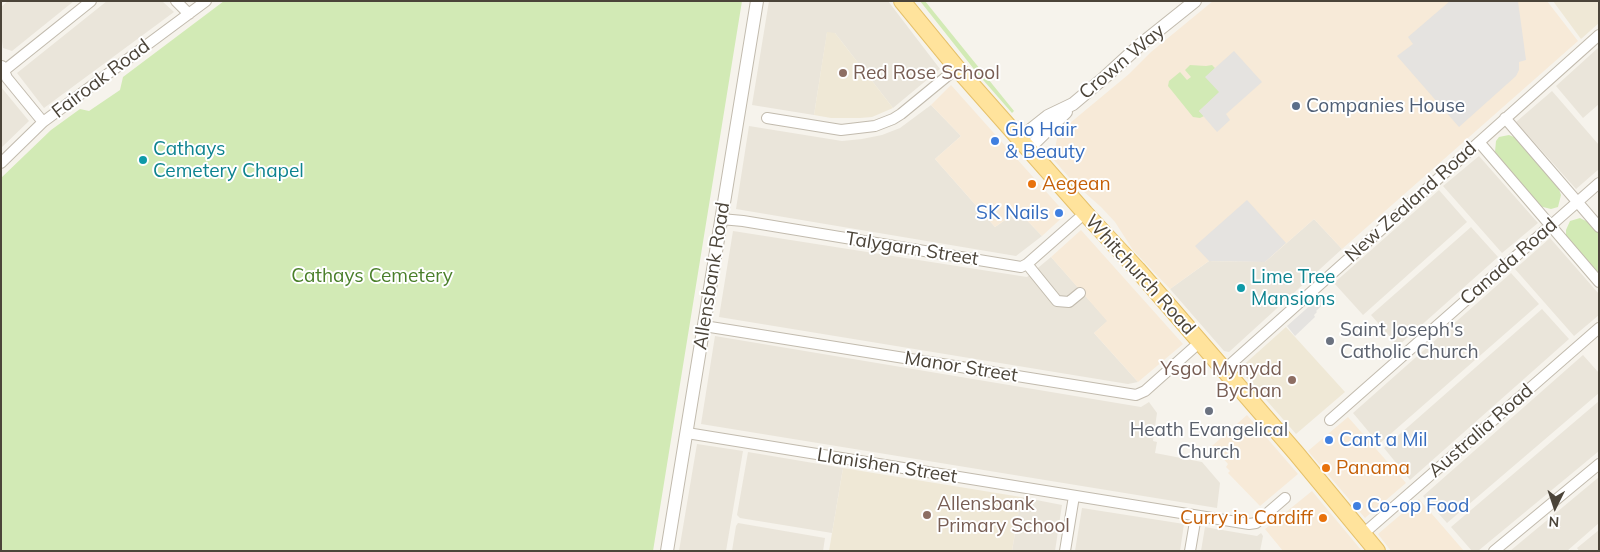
<!DOCTYPE html>
<html>
<head>
<meta charset="utf-8">
<style>
	body { margin:0 }
	#map { position:relative; width:1600px; height:552px; overflow:hidden; background:#f6f3ec; font-family:Mulish,sans-serif }
	canvas { display:block }
	.frame { position:absolute; inset:0; border:2px solid #4b4439; pointer-events:none }
	.north { position:absolute; left:1530px; top:482px; width:50px; height:50px; -webkit-text-stroke:4px #fff; paint-order:stroke; rotate:184deg; font-size:14px; font-weight:700; line-height:20px; text-align:center; color:#4b4439 }
	.north::after { content:''; display:block; margin:auto; width:18px; height:22px; background:#4b4439; clip-path:polygon(50% 0,100% 100%,50% 72%,0 100%) }
</style>
</head>
<body>
<div id="map">
<canvas width="1600" height="552"></canvas>
<div class="frame"></div>
<div class="north">N</div>
</div>
<script>
const g = document.querySelector('canvas').getContext('2d');
g.lineJoin = 'round';
function fillPath(path, color) {
  g.fillStyle = color;
  g.fill(path, 'evenodd');
}
function toPath(rows) {
  const path = new Path2D();
  for (const r of rows) {
    path.moveTo(r[0], r[1]);
    for (let i = 2; i < r.length; i += 2) path.lineTo(r[i], r[i + 1]);
  }
  return path;
}
function strokePath(path, color, width, dash) {
  g.strokeStyle = color;
  g.lineWidth = width;
  g.lineCap = dash ? 'butt' : 'round';
  g.setLineDash(dash || []);
  g.stroke(path);
}
function write(font, color, halo, rows, align = 'center') {
  g.font = font + ' Mulish,sans-serif';
  g.lineWidth = 4;
  g.setLineDash([]);
  g.textBaseline = 'middle';
  g.strokeStyle = halo;
  g.fillStyle = color;
  for (const [text, x, y, turn = 0] of rows) {
    g.save();
    g.translate(x, y);
    g.rotate((+turn || 0) * Math.PI / 180);
    g.textAlign = isNaN(turn) ? turn : align;
    if (halo) g.strokeText(text, 0, 0);
    g.fillText(text, 0, 0);
    g.restore();
  }
}
const residential = toPath([
	[8,1,74,1,12,51,3,48,1,34,1,7],
	[107,1,162,1,174,12,44,108,17,73],
	[769,1,888,1,940,69,893,108,835,33,827,33,814,115,752,105],
	[1599,47,1599,104,1583,118,1556,86],
	[1,87,29,121,1,148],
	[1552,91,1599,145,1599,169,1576,189,1516,122],
	[931,105,961,136,935,159,995,227,1018,211,1042,236,1016,256,736,209,749,126,842,141,862,139,882,135,900,128],
	[1479,156,1538,223,1502,253,1443,186],
	[1439,190,1467,222,1363,315,1334,283],
	[1314,219,1342,249,1229,352,1224,351,1170,289,1209,261,1265,262],
	[1471,227,1498,257,1398,346,1371,315],
	[733,231,1027,277,1051,257,1108,321,1094,333,1138,382,1128,384,719,317],
	[1550,238,1599,294,1599,315,1574,336,1515,269],
	[1511,273,1539,304,1379,444,1353,413],
	[1542,309,1569,339,1410,480,1384,448],
	[715,336,1141,407,1149,402,1157,413,1153,441,1157,442,1155,453,1202,462,1220,483,1217,508,701,424],
	[1583,355,1599,373,1599,393,1447,523,1423,496],
	[1599,401,1599,451,1478,551,1472,551,1451,527],
	[697,444,743,451,726,551,679,551],
	[748,452,843,468,832,533,740,518,737,515],
	[1599,477,1599,523,1567,551,1510,551],
	[1021,497,1062,505,1055,551,1012,551],
	[1082,508,1184,524,1180,551,1075,551],
	[738,523,825,538,823,551,732,551,736,526],
	[1205,527,1257,536,1261,533,1263,536,1260,551,1201,551],
	[1599,530,1599,551,1579,551,1577,548]
]);
const commercial = toPath([
	[1213,1,1547,1,1578,41,1342,249,1314,219,1265,262,1209,261,1170,289,1133,250,1115,222,1101,207,1074,183,1053,159,1058,133,1129,74,1151,52],
	[951,85,1066,214,1042,236,1018,211,995,227,935,159,961,136,931,105],
	[1081,230,1183,344,1138,382,1094,333,1107,321,1051,257],
	[1247,415,1298,474,1260,506,1251,514,1260,506,1228,473,1230,471,1226,467,1228,464,1212,446],
	[1348,417,1406,483,1365,518,1308,451],
	[1312,491,1362,551,1283,551,1265,529],
	[1419,499,1464,551,1391,551,1378,534]
]);
const education = toPath([
	[1553,1,1599,1,1599,23,1581,39],
	[827,32,835,33,893,108,872,117,860,118,831,118,814,115],
	[1286,327,1345,392,1296,434,1239,369],
	[843,468,1021,497,1012,551,829,551]
]);
const green = toPath([
	[224,1,742,1,653,551,1,551,1,178,51,130,80,109,89,111,120,90,123,77],
	[920,1,925,1,1014,111,1012,113,977,73],
	[1190,65,1206,66,1212,65,1215,68,1206,77,1220,92,1199,111,1204,116,1200,118,1193,117,1168,86,1169,81,1180,72,1187,80,1191,77,1185,70],
	[1509,135,1519,139,1557,183,1561,195,1558,207,1551,209,1539,206,1498,158,1495,152,1496,141,1499,137],
	[1580,218,1590,223,1599,232,1599,276,1566,236,1566,230,1570,221]
]);
const parking = toPath([
	[1450,1,1518,1,1526,60,1519,62,1519,70,1516,76,1459,127,1397,56,1413,44,1408,37],
	[1234,51,1262,82,1226,114,1230,120,1217,132,1199,111,1219,92,1205,77],
	[1247,200,1286,243,1265,262,1209,261,1195,246],
	[1323,294,1328,300,1316,311,1317,312,1314,315,1315,317,1295,336,1287,326]
]);
const minor = toPath([
	[176,1,189,14],
	[2,66,7,78,43,122],
	[1,73,91,1],
	[767,118,841,130,875,126,893,119,901,114,957,68],
	[1505,118,1599,227],
	[1479,142,1599,282],
	[1,163,43,122,206,1],
	[721,219,743,221,1021,267,1027,264,1085,213],
	[1027,264,1057,301,1069,302,1080,293],
	[704,326,1136,395,1145,391,1200,342],
	[1224,370,1599,35],
	[1330,420,1599,183],
	[687,433,1249,524,1256,523,1285,498],
	[1363,534,1599,328],
	[1065,551,1074,496],
	[1190,551,1196,516],
	[1494,551,1599,464]
]);
const tertiary = toPath([
	[1019,139,1048,116,1073,104,1105,77,1140,45,1195,1],
	[1028,149,1066,112],
	[667,551,757,1]
]);
const primary = toPath([
	[902,1,957,68,1085,213,1137,269,1296,453,1377,551]
]);
const markers = [
	[843,73,5,"#8d6e63"],
	[1296,106,5,"#5c6f8a"],
	[995,141,5,"#3f7fe0"],
	[143,160,5,"#0f9aa8"],
	[1032,184,5,"#e8710a"],
	[1059,213,5,"#3f7fe0"],
	[1241,288,5,"#0f9aa8"],
	[1330,341,5,"#6b7280"],
	[1292,380,5,"#8d6e63"],
	[1209,411,5,"#6b7280"],
	[1329,440,5,"#3f7fe0"],
	[1326,468,5,"#e8710a"],
	[1357,506,5,"#3f7fe0"],
	[927,515,5,"#8d6e63"],
	[1323,518,5,"#e8710a"]
];
const streetNames = [
	["Crown Way",1122,62,-40],
	["Fairoak Road",101,79,-37],
	["New Zealand Road",1411,202,-42],
	["Talygarn Street",912,249,9],
	["Canada Road",1509,262,-41],
	["Whitchurch Road",1140,275,48],
	["Allensbank Road",712,276,-81],
	["Manor Street",961,367,9],
	["Australia Road",1481,431,-41],
	["Llanishen Street",887,466,9]
];
const educationNames = [
	["Red Rose School",853,73],
	["Ysgol Mynydd",1282,369,"right"],
	["Bychan",1282,391,"right"],
	["Allensbank",937,504],
	["Primary School",937,526]
];
const serviceNames = [
	["Companies House",1306,106]
];
const shopNames = [
	["Glo Hair",1005,130],
	["& Beauty",1005,152],
	["SK Nails",1049,213,"right"],
	["Cant a Mil",1339,440],
	["Co-op Food",1367,506]
];
const cultureNames = [
	["Cathays",153,149],
	["Cemetery Chapel",153,171],
	["Lime Tree",1251,277],
	["Mansions",1251,299]
];
const foodNames = [
	["Aegean",1042,184],
	["Panama",1336,468],
	["Curry in Cardiff",1313,518,"right"]
];
const parkNames = [
	["Cathays Cemetery",372,276]
];
const worshipNames = [
	["Saint Joseph's",1340,330],
	["Catholic Church",1340,352],
	["Heath Evangelical",1209,430,"center"],
	["Church",1209,452,"center"]
];
fillPath(residential, '#eae5da');
fillPath(commercial, '#f7ead8');
fillPath(education, '#efe8d6');
fillPath(green, '#d2eab5');
fillPath(parking, '#e5e3e0');
strokePath(minor, '#c2bbae', 12);
strokePath(tertiary, '#c2bbae', 14);
strokePath(primary, '#e6c16a', 18);
strokePath(minor, '#fff', 10);
strokePath(tertiary, '#fff', 12);
strokePath(primary, '#ffe39c', 16);
for (const [x, y, r, color] of markers) {
  const dot = new Path2D();
  dot.arc(x, y, r, 0, 2 * Math.PI);
  g.fillStyle = color;
  g.fill(dot);
  strokePath(dot, '#fff', 2);
}
write('19px', '#4b4439', '#fff', streetNames);
write('19px', '#785e54', '#fff', educationNames, 'left');
write('19px', '#4e5e75', '#fff', serviceNames, 'left');
write('19px', '#366cbe', '#fff', shopNames, 'left');
write('19px', '#0d838f', '#fff', cultureNames, 'left');
write('19px', '#c56008', '#fff', foodNames, 'left');
write('19px', '#4a7f2a', '#fff', parkNames);
write('19px', '#5b616d', '#fff', worshipNames, 'left');
</script>
</body>
</html>
